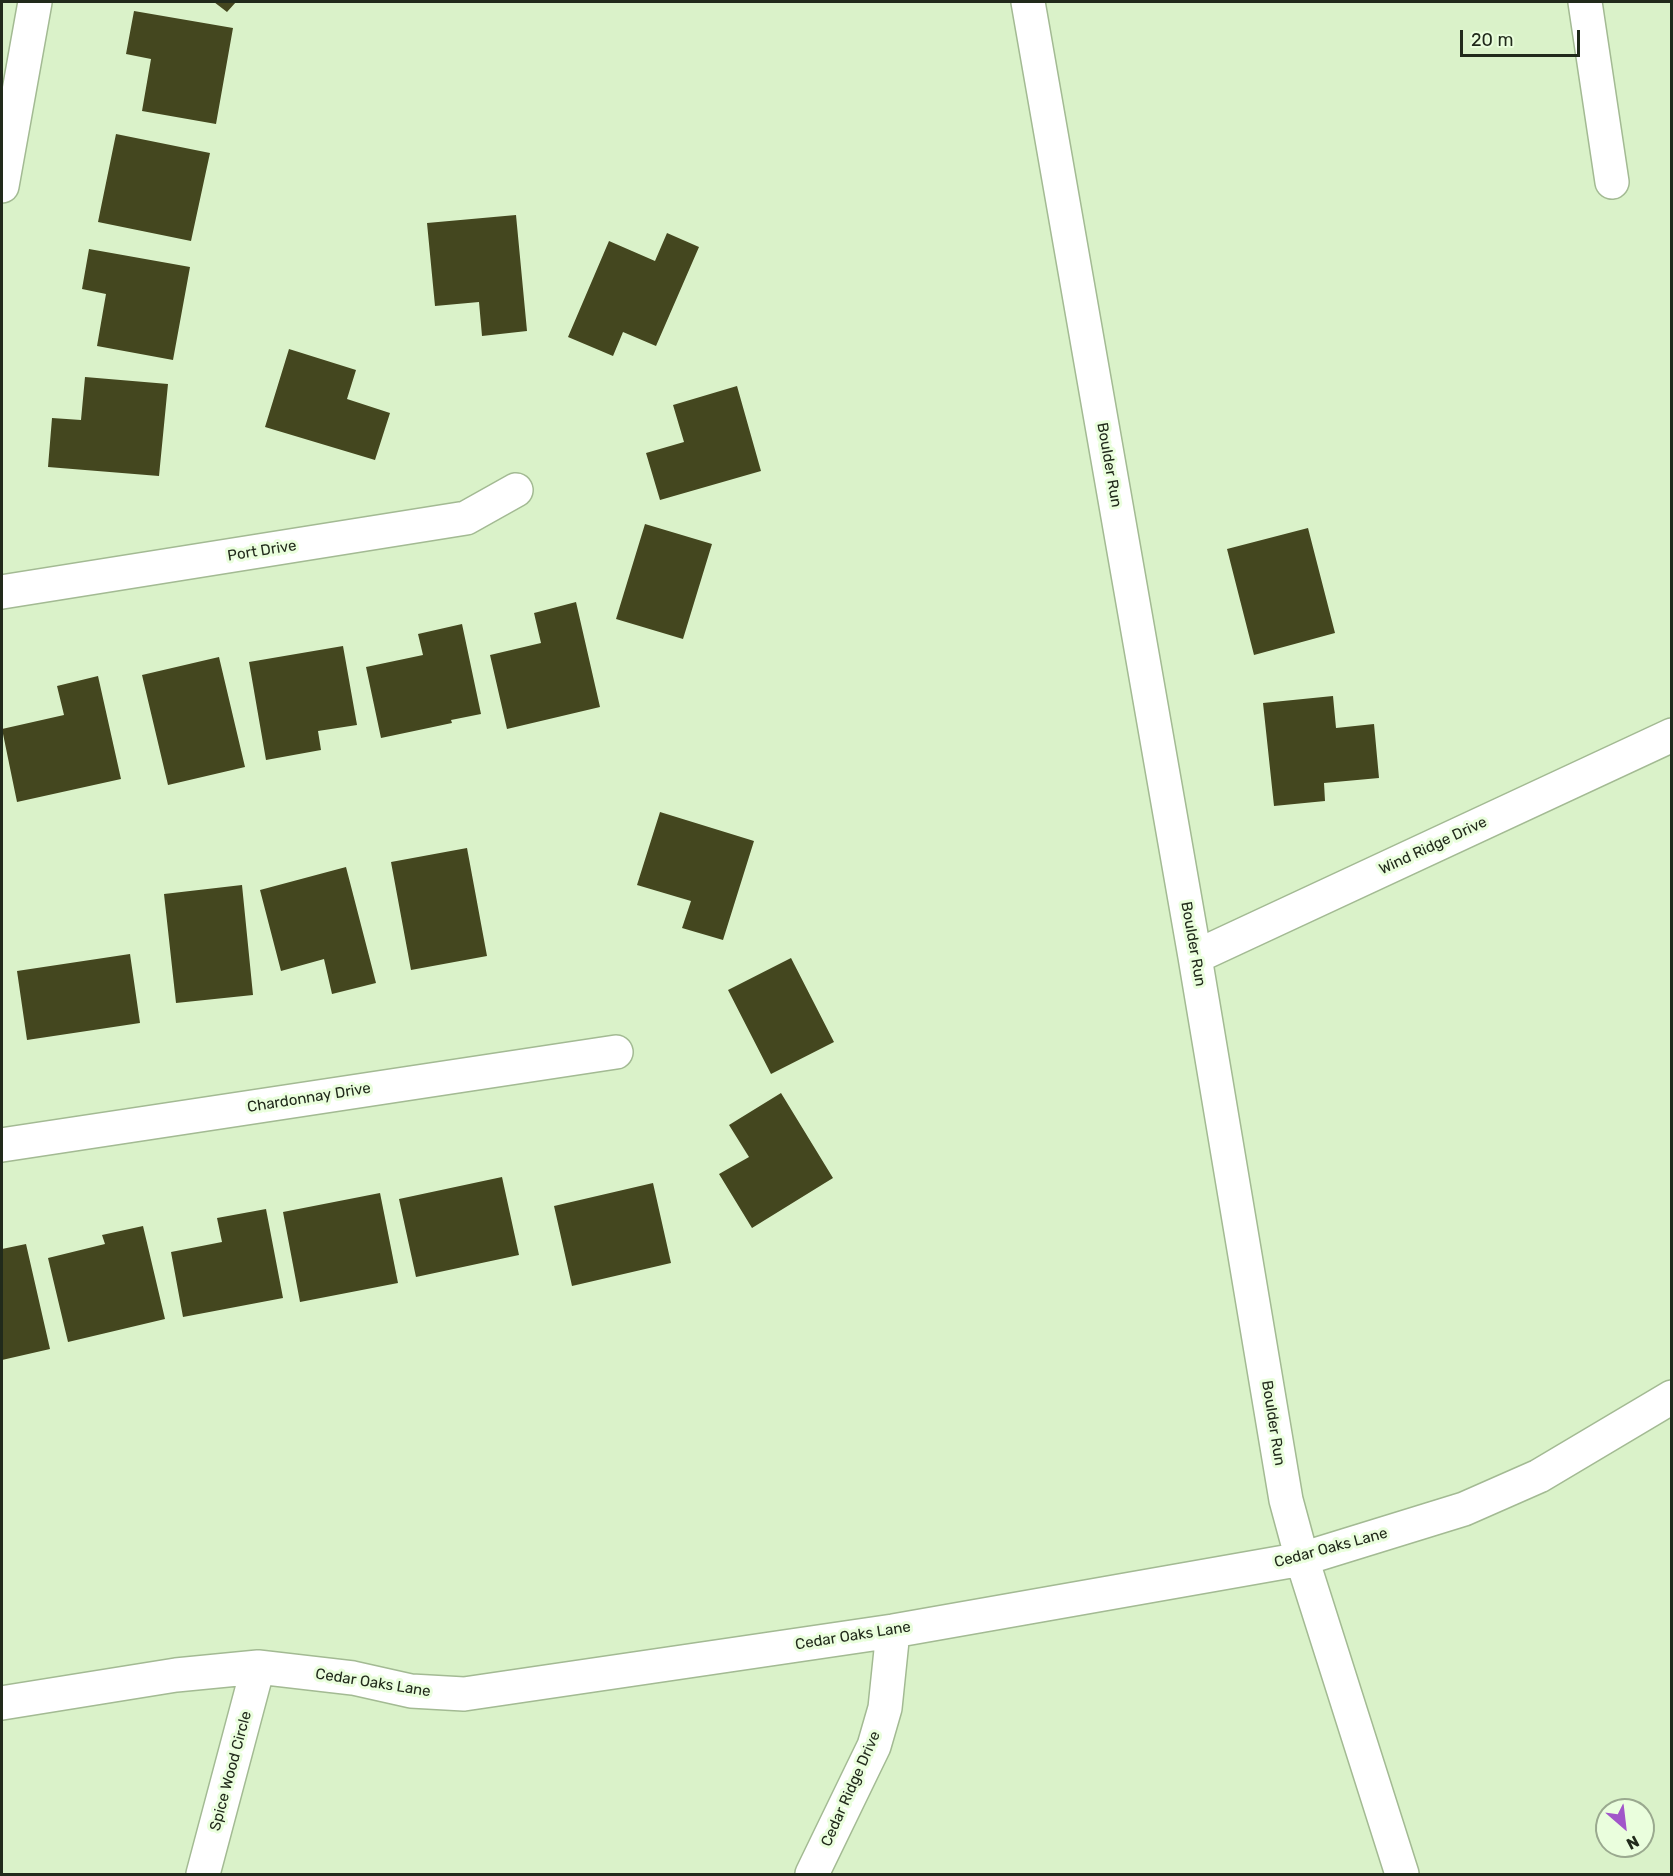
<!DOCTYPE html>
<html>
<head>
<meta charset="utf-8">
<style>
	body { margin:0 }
	#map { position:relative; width:1673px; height:1876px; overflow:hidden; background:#daf2c9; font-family:Rubik,sans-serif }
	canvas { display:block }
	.frame { position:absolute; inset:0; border:3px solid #212a1b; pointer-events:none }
	.north { position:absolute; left:1595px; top:1798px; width:60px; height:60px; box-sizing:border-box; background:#eafedd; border:2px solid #9aa98f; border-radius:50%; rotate:152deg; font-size:16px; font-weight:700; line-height:24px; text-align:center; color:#212a1b }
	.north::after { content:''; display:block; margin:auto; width:21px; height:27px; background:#a156c9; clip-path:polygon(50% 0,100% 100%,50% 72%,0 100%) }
	.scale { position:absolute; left:1460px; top:30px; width:120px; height:27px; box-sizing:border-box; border:3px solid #212a1b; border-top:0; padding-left:8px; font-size:18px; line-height:21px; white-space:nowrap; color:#212a1b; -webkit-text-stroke:4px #eafedd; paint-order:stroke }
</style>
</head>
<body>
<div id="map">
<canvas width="1673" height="1876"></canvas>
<div class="frame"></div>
<div class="north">N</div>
<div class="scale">20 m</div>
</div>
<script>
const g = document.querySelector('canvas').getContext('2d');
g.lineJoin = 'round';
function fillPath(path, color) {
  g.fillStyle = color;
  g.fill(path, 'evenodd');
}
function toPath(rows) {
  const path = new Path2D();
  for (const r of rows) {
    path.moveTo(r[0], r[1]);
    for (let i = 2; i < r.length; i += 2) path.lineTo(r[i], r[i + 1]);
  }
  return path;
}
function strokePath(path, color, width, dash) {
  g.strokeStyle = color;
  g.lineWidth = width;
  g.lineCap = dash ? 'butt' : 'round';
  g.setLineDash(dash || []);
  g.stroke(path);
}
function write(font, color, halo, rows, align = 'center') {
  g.font = font + ' Rubik,sans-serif';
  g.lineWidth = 6;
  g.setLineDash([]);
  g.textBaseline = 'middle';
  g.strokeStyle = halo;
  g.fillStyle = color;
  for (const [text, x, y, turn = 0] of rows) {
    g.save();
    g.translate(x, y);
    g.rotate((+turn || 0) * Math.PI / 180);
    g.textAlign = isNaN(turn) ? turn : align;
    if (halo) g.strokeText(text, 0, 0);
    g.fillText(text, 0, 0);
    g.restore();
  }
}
const building = toPath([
	[214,2,236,2,227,12],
	[134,11,233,28,216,124,142,111,151,59,126,54],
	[116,134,210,153,191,241,98,222],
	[516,215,527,331,482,336,479,302,435,306,427,223],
	[667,233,699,247,656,346,623,332,613,356,568,337,609,241,655,261],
	[89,249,190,267,173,360,97,346,106,294,82,289],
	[289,349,356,370,347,399,390,413,375,460,265,427],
	[85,377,168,384,159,476,48,467,52,418,81,420],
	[737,386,761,471,660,500,646,453,684,442,673,405],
	[645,524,712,544,683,639,616,619],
	[1308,528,1335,633,1254,655,1227,549],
	[576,602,600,707,507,729,490,655,541,643,534,613],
	[462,624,481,714,451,720,452,723,381,738,366,667,423,655,418,634],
	[343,646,357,725,318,731,321,750,266,760,249,662],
	[219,657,245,767,168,785,142,675],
	[98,676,121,779,17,802,2,729,64,715,57,686],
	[1333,696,1336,728,1374,724,1379,778,1324,783,1325,801,1274,806,1263,703],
	[660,812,754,841,723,940,682,928,691,901,637,885],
	[467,848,487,956,411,970,391,862],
	[346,867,376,983,332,994,324,959,281,971,260,890],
	[242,885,253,995,176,1003,164,894],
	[130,954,140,1023,27,1040,17,971],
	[791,958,834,1042,771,1074,728,990],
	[781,1093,833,1178,752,1228,719,1174,749,1157,729,1125],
	[502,1177,519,1255,416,1277,399,1199],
	[653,1183,671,1263,572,1286,554,1206],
	[380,1193,398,1283,300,1302,283,1212],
	[266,1209,283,1298,183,1317,171,1252,222,1242,217,1218],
	[143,1226,165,1319,68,1342,48,1258,105,1244,102,1235],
	[26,1244,50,1349,2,1360,2,1249]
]);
const minor = toPath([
	[1028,2,1195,957,1286,1500,1302,1559,1402,1874],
	[1585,2,1612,182],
	[2,186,35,2],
	[2,592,466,518,516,490],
	[1195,957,1672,735],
	[2,1145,616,1052],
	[2,1703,176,1675,258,1667,353,1678,411,1691,464,1694,893,1631,1302,1559,1464,1509,1539,1476,1672,1397],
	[203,1874,258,1667],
	[812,1874,874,1746,885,1708,893,1631]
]);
const streetNames = [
	["Boulder Run",1109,465,80],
	["Port Drive",262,551,-9],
	["Wind Ridge Drive",1433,846,-25],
	["Boulder Run",1193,944,80],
	["Chardonnay Drive",309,1098,-9],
	["Boulder Run",1273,1423,81],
	["Cedar Oaks Lane",1331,1548,-15],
	["Cedar Oaks Lane",853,1636,-9],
	["Cedar Oaks Lane",373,1683,9],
	["Spice Wood Circle",231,1771,-75],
	["Cedar Ridge Drive",851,1789,-66]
];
fillPath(building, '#44471f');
strokePath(minor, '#a3ba93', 36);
strokePath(minor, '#fff', 33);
write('15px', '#212a1b', '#eafedd', streetNames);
</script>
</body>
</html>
